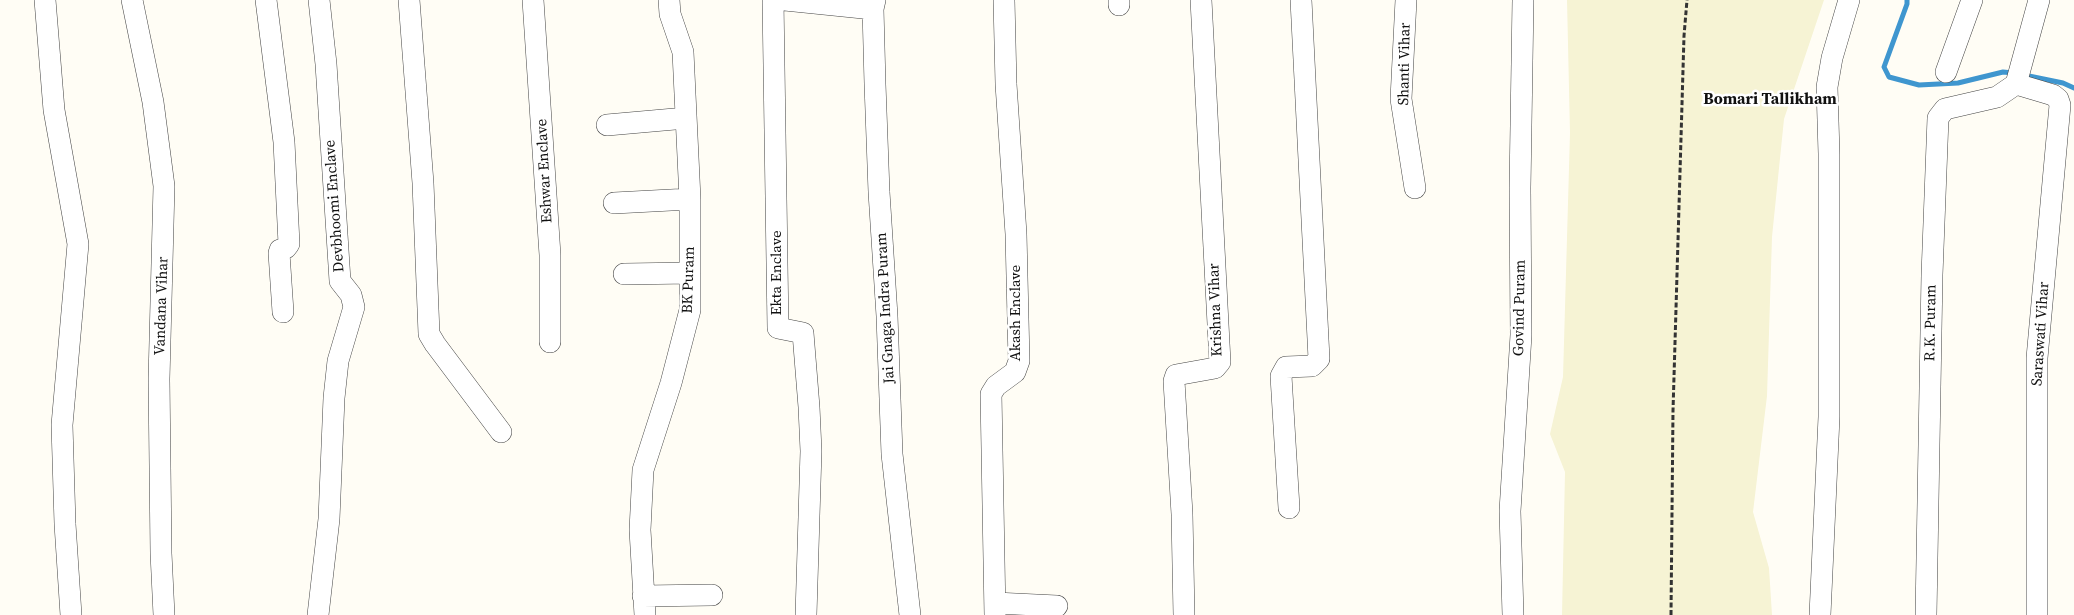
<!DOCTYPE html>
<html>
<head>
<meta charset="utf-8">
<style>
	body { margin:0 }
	canvas { display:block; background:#fffdf5 }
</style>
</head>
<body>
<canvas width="2074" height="615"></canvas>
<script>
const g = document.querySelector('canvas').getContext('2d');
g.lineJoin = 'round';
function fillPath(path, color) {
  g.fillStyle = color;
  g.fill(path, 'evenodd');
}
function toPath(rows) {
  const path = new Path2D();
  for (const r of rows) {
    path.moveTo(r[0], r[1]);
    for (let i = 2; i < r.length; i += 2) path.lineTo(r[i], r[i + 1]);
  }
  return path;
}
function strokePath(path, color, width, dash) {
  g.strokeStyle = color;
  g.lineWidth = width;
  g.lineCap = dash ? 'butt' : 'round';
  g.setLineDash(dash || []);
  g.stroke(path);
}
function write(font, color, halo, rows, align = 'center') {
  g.font = font + ' "Source Serif 4",serif';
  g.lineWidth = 5;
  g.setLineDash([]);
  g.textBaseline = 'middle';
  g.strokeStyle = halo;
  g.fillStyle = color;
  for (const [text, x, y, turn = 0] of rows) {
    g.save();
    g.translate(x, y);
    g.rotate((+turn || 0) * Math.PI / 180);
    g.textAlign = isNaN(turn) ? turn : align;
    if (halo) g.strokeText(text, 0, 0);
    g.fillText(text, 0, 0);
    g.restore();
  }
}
const farmland = toPath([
	[1567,0,1824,0,1784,119,1772,237,1767,396,1753,512,1769,568,1772,615,1562,615,1565,472,1550,434,1563,377,1570,133]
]);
const stream = toPath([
	[1907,0,1907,4,1884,67,1889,77,1919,85,1958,83,2003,72,2013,73],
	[2024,75,2063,83,2074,88]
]);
const path = toPath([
	[1671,615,1673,411,1684,36,1687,0]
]);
const minor = toPath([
	[45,0,54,110,78,244,62,425,65,524,71,615],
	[132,0,153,102,164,186,159,379,161,553,164,615],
	[266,0,284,142,289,244,286,248,280,250,279,253,283,312],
	[409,0,423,183,429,334,435,344,501,432],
	[533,0,550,255,550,342],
	[773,0,778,328,803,333,809,407,811,451,806,615],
	[785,0,873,9],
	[875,0,873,9,875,84,879,192,887,316,892,454,910,615],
	[1406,0,1401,99,1415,188],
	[1119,5,1119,0],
	[1946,72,1972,0],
	[2016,84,2053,95,2058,99,2060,105,2037,358,2037,615],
	[2016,84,2039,0],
	[607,125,686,118],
	[614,203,690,199],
	[624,274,690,273],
	[1289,508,1281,376,1286,367,1312,366,1319,359,1301,0],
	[643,596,712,595],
	[995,603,1057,606],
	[318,615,329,519,334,398,338,361,354,307,351,295,340,281,326,64,319,0],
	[645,615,640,530,643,470,671,383,690,310,690,199,683,52,670,14,669,0],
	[995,615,991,394,996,386,1015,372,1019,361,1016,234,1006,84,1004,0],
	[1184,615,1182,514,1174,381,1176,375,1215,368,1220,362,1201,0],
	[1513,615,1510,511,1521,335,1520,188,1523,0],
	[1820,615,1829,417,1829,154,1827,87,1832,58,1849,0],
	[1926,615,1932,275,1938,118,1945,109,1997,97,2016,84]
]);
const streetNames = [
	["Shanti Vihar",1405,64,-89],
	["Eshwar Enclave",545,171,-93],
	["Devbhoomi Enclave",335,206,-94],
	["Ekta Enclave",777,273,-90],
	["BK Puram",689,280,-88],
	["Vandana Vihar",162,306,-88],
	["Jai Gnaga Indra Puram",886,308,-93],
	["Govind Puram",1520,308,-89],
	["Krishna Vihar",1216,310,-92],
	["Akash Enclave",1016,313,-90],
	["R.K. Puram",1931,323,-89],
	["Saraswati Vihar",2041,334,-86]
];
const neighbourhoodNames = [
	["Bomari Tallikham",1770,100]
];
fillPath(farmland, '#f6f3d4');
strokePath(stream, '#3f96cf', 5);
strokePath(minor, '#444', 22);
strokePath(path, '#333', 3, [5, 2.5]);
strokePath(minor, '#fff', 21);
write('15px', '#111', '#fff', streetNames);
write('bold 16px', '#111', '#fff', neighbourhoodNames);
</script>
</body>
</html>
